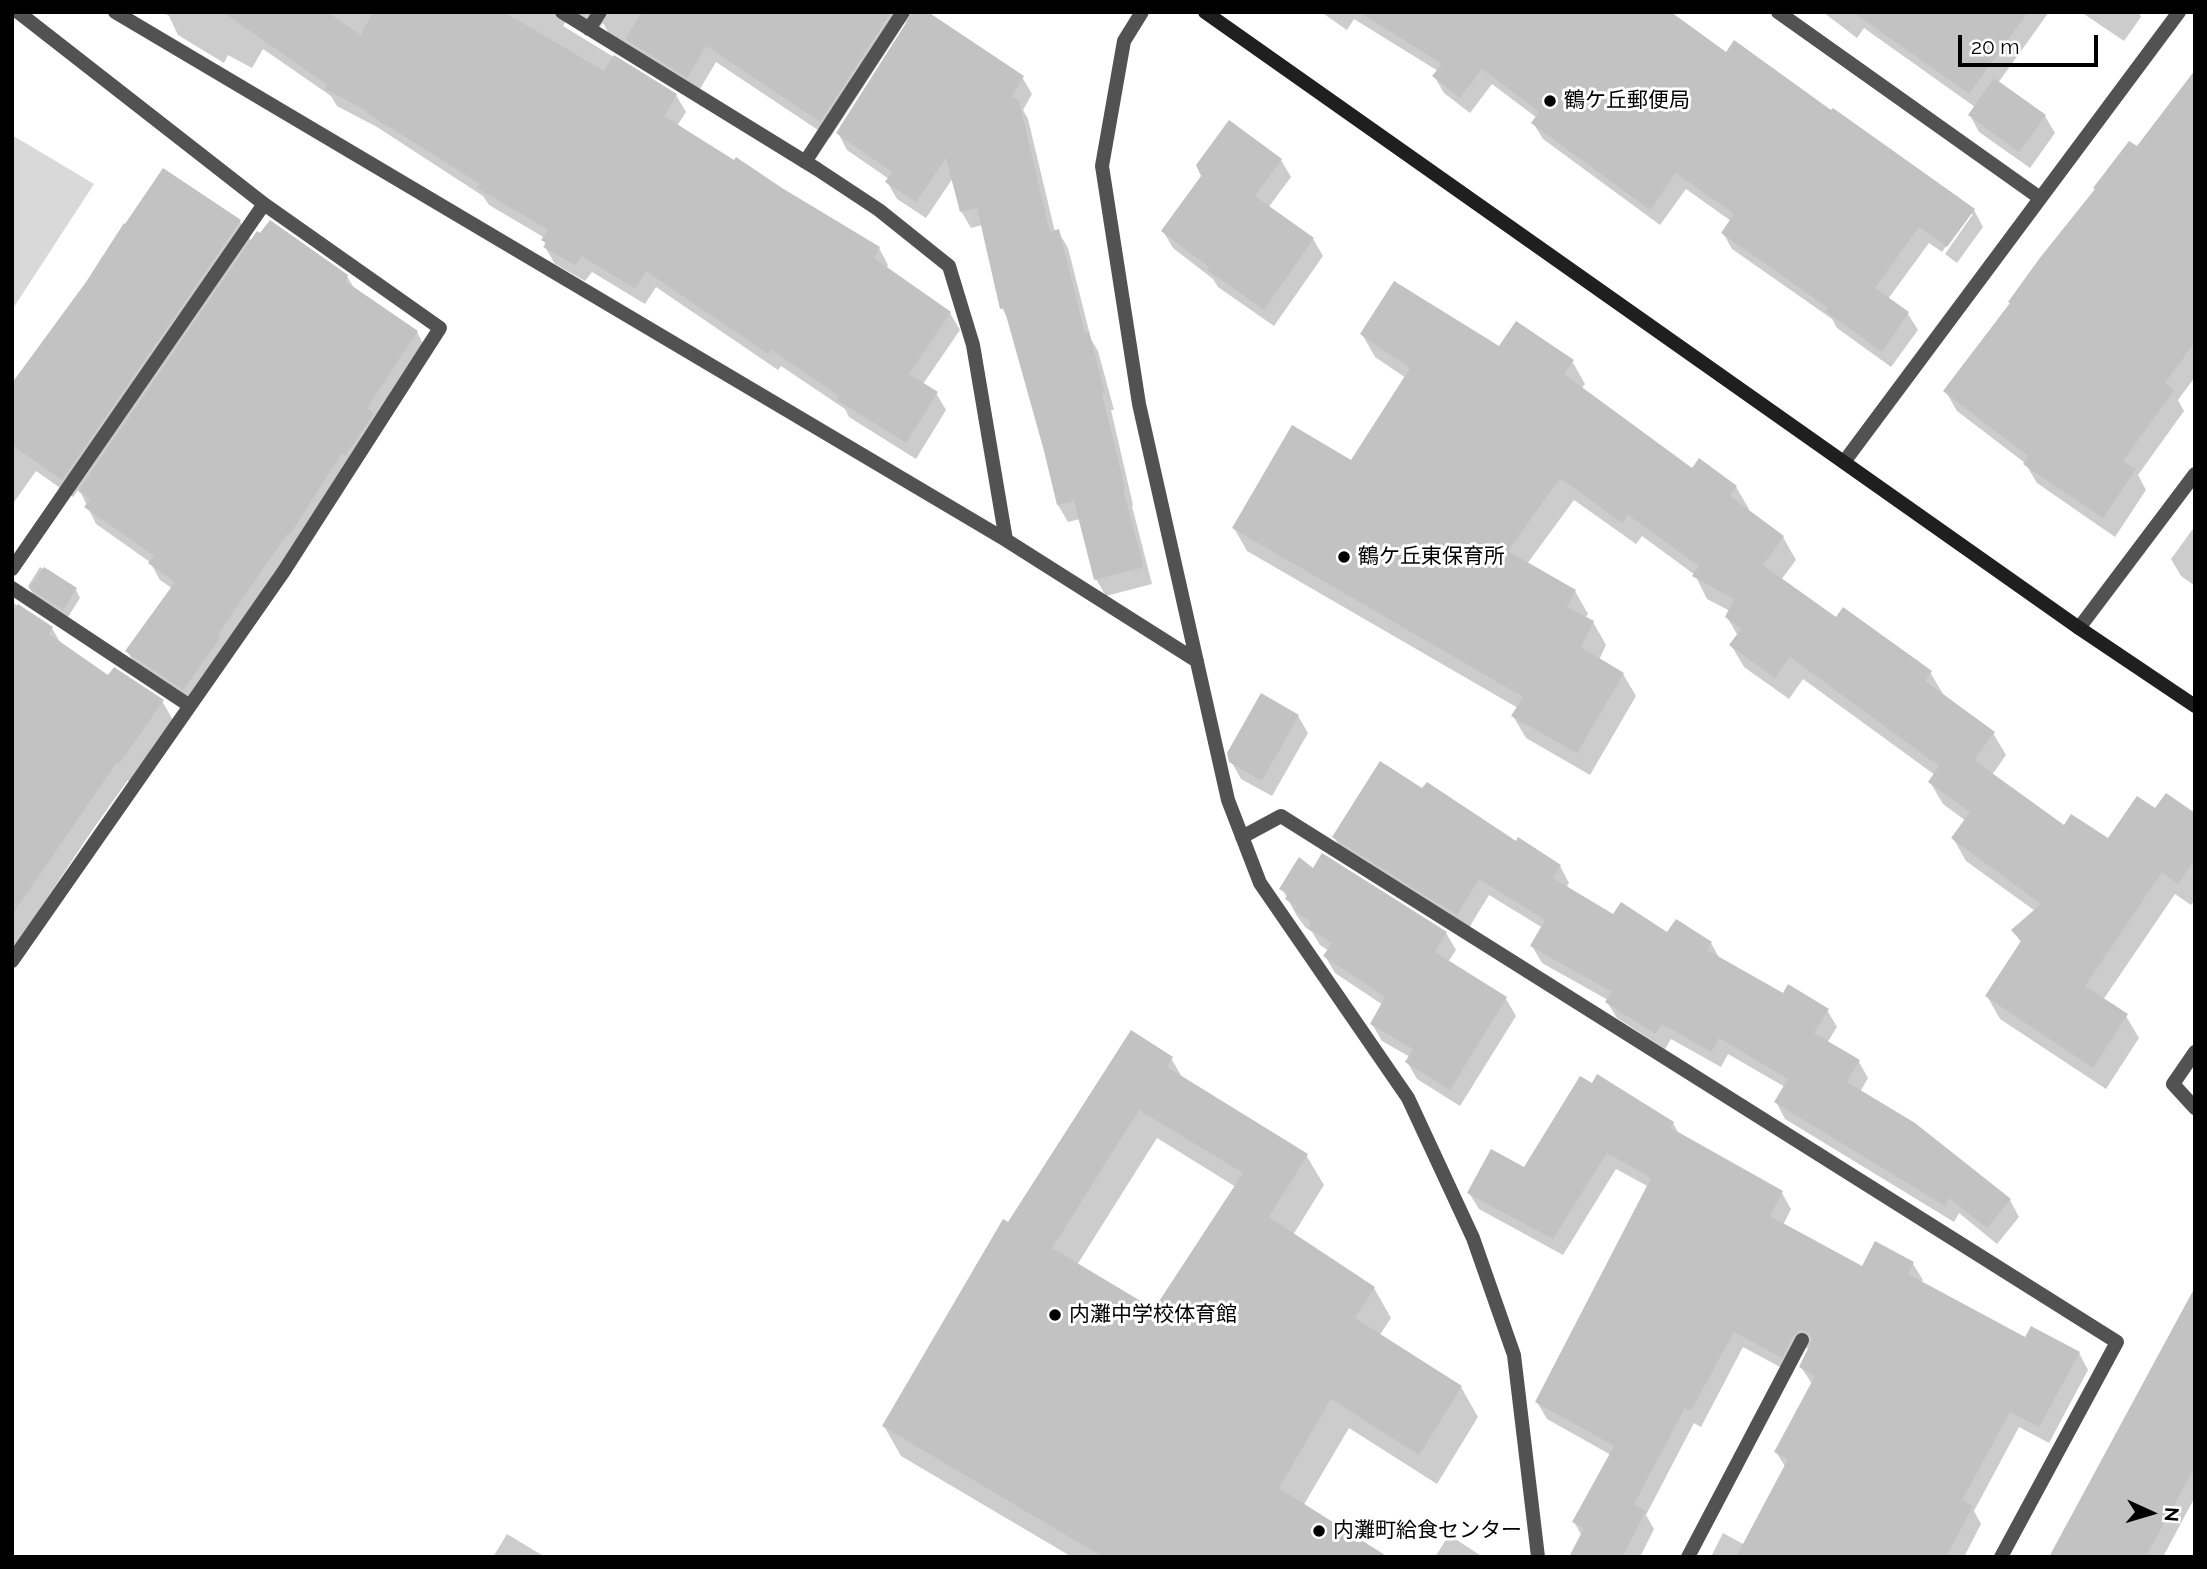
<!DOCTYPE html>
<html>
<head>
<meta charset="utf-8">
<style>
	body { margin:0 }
	#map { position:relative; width:2207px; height:1569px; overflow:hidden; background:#fff; font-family:Raleway,sans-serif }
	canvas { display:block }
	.frame { position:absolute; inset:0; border:14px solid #000; pointer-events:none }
	.north { position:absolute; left:2116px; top:1478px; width:70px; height:70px; -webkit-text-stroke:5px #fff; paint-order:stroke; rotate:94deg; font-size:19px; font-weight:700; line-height:28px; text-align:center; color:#000 }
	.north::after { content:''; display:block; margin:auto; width:24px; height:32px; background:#000; clip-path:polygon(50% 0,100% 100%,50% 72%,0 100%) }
	.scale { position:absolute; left:1958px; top:35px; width:140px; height:32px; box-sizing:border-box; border:4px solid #000; border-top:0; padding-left:9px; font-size:21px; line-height:24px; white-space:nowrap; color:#000; -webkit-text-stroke:5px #fff; paint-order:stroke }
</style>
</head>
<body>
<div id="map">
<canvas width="2207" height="1569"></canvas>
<div class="frame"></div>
<div class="north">N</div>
<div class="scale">20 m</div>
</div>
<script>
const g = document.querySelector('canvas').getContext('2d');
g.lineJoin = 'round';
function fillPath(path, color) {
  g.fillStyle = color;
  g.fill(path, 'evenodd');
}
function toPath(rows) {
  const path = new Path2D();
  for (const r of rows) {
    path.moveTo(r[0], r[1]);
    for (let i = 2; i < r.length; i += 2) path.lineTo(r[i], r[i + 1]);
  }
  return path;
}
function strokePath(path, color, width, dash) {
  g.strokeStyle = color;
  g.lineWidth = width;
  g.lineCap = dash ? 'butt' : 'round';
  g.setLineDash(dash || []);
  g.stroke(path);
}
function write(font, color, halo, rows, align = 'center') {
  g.font = font + ' Raleway,"Noto Sans JP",sans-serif';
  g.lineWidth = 6;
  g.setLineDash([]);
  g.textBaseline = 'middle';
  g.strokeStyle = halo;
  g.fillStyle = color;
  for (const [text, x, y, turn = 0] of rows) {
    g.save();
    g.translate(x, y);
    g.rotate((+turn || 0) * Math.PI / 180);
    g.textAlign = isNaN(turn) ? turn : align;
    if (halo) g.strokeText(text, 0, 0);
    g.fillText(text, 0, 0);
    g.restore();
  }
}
const green = toPath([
	[12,135,94,184,12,310]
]);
const shadow = toPath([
	[162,12,910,12,913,17,1022,77,1032,94,1023,110,1028,119,1055,232,1058,231,1068,248,1091,339,1098,351,1114,410,1111,410,1133,505,1132,506,1152,584,1106,596,1096,579,1080,519,1068,522,1058,505,1046,450,1010,323,1002,308,982,225,971,228,961,211,953,178,926,218,897,199,887,182,889,179,847,150,838,133,912,17,904,24,830,138,716,62,697,94,614,43,603,23,596,32,566,21,563,26,676,95,686,112,677,126,879,248,888,265,886,269,950,313,960,330,923,384,936,393,946,410,916,459,849,417,845,409,781,366,778,370,656,287,645,304,592,272,585,281,555,264,545,247,545,238,489,205,483,196,377,127,337,106,331,96,263,49,252,68,228,55,224,63,178,35,169,16],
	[1321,12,1658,12,1974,210,1983,227,1957,263,1945,254,1973,214,1969,214,1942,252,1929,243,1888,299,1908,314,1918,330,1891,367,1837,328,1832,319,1732,249,1723,233,1731,221,1686,189,1660,225,1543,139,1533,123,1537,118,1492,84,1470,113,1444,93,1434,76,1438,71,1354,19,1347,30],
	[1823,12,2049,12,1998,83,2045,116,2055,133,2030,168,1979,132,1970,115,1975,107,1864,28,1857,38],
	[2081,12,2139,12,2141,17,2124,41],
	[2195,73,2195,377,2178,400,2184,411,2138,475,2146,490,2115,537,2037,483,2025,463,1957,411,1946,392],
	[1281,160,1291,177,1268,208,1313,239,1323,256,1274,326,1218,287,1213,279,1173,248,1163,231],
	[240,221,252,242,347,276,355,290,417,332,426,349,378,423,382,431,370,450,193,705,137,668,127,651,173,589,160,580,150,562,96,524,79,489,73,497,36,471,12,505,12,387],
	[1362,334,1499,349,1572,361,1585,384,1581,389,1693,470,1736,487,1749,509,1748,511,1783,537,1796,560,1781,580,1836,620,1930,672,1943,694,1993,733,2006,755,1992,775,2064,828,2108,841,2155,810,2195,815,2195,900,2191,905,2175,894,2103,1000,2126,1016,2139,1038,2106,1089,2000,1019,1987,996,2022,944,2013,930,2035,911,1966,861,1953,838,1966,821,1943,804,1930,782,1935,775,1803,679,1789,699,1744,667,1731,645,1738,636,1727,617,1730,611,1707,599,1695,575,1642,536,1636,544,1574,500,1527,564,1575,591,1588,614,1585,618,1593,622,1606,645,1599,660,1623,674,1636,696,1590,775,1526,738,1513,716,1518,708,1247,551,1234,528,1352,462,1406,378,1375,357],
	[2195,526,2195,586,2181,576,2171,559],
	[40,567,76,590,80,598,68,617,33,594,28,586],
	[12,602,52,628,61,644,108,677,162,701,173,720,130,782,128,780,91,832,12,951],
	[1298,716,1308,733,1272,796,1241,779,1231,761],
	[1423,791,1560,866,1569,883,1566,888,1614,916,1668,935,1711,943,1720,959,1784,996,1827,1010,1837,1027,1827,1043,1859,1062,1868,1078,1860,1092,2010,1200,2019,1217,1997,1244,1959,1213,1954,1222,1785,1119,1776,1102,1785,1087,1728,1054,1721,1067,1671,1039,1665,1049,1617,1018,1607,1002,1608,1000,1542,963,1532,946,1543,928,1489,895,1467,931,1344,854,1334,837],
	[1314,870,1446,933,1456,950,1448,962,1506,999,1516,1016,1460,1106,1417,1079,1407,1062,1410,1057,1382,1041,1372,1024,1383,1005,1335,973,1325,956,1329,951,1320,945,1312,932,1305,927,1297,916,1282,889],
	[1171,1058,1183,1079,1306,1155,1324,1185,1293,1235,1374,1288,1391,1318,1379,1336,1461,1387,1478,1417,1437,1484,1349,1428,1303,1506,1385,1557,1072,1557,901,1456,884,1426,1009,1225],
	[1157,1138,1236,1187,1155,1311,1077,1265],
	[1673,1123,1680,1136,1782,1193,1791,1209,1783,1225,1863,1268,1913,1264,1923,1280,1921,1283,2026,1339,2079,1353,2088,1370,2049,1443,2019,1427,1974,1511,1981,1524,1964,1557,1711,1557,1723,1533,1745,1545,1786,1468,1776,1452,1812,1384,1801,1367,1811,1347,1805,1349,1791,1373,1743,1347,1701,1427,1694,1423,1646,1515,1654,1529,1640,1557,1571,1557,1582,1536,1574,1522,1611,1455,1547,1419,1537,1402,1649,1187,1616,1169,1563,1255,1479,1209,1469,1193,1524,1169],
	[2195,1321,2195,1497,2163,1557,2051,1557],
	[507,1534,545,1557,493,1557],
	[1449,1535,1483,1557,1435,1557]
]);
const building = toPath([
	[223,12,327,12,361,35,372,12,504,12,604,71,614,55,677,94,664,116,734,160,736,157,782,188,880,247,874,258,951,312,909,374,938,392,906,443,837,400,839,396,771,350,768,354,646,271,635,289,582,256,575,265,543,247,546,243,541,240,548,230,477,188,480,184,367,113,367,111,325,89,327,85],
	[642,12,891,12,820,122,706,46,687,78,625,39],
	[913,12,928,12,1024,76,1012,96,1019,101,1050,232,1059,229,1085,333,1089,332,1105,393,1102,393,1125,488,1123,489,1144,567,1094,580,1074,501,1057,505,1044,451,1004,308,1000,309,977,208,960,212,946,158,916,202,885,182,892,172,836,133],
	[1359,12,1671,12,1726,52,1734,40,1831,110,1833,108,1975,209,1947,247,1919,227,1875,288,1909,312,1882,352,1825,311,1828,308,1721,233,1734,214,1676,173,1650,210,1531,123,1539,112,1482,69,1460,98,1432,76,1442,64],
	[1853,12,2028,12,1969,94],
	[2195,70,2195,342,2165,383,2174,390,2123,461,2136,469,2103,518,2023,464,2028,456,1943,391,2010,303,2008,302,2039,259,2095,189,2093,188,2129,141,2137,146],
	[1994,78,2046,115,2019,152,1968,115],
	[1229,120,1282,159,1255,196,1314,238,1264,310,1207,270,1209,267,1161,231,1201,176,1196,165],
	[163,168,241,220,62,480,12,445,12,383,86,282,124,223,125,224],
	[270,220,348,275,345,281,418,331,367,408,374,413,361,433,345,456,342,453,290,535,288,533,218,634,221,637,183,690,125,651,175,582,148,563,154,556,84,507,90,499,78,491,257,231,260,233],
	[1394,281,1499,346,1516,321,1574,360,1564,374,1692,468,1699,458,1737,486,1730,496,1784,536,1763,565,1836,617,1843,607,1932,671,1925,681,1995,732,1974,760,2064,825,2071,814,2108,838,2137,796,2155,808,2166,793,2195,813,2195,859,2178,884,2162,872,2085,986,2128,1014,2093,1068,1985,996,2021,941,2011,930,2041,904,1951,838,1970,812,1928,782,1939,766,1790,657,1775,678,1729,645,1741,629,1725,617,1734,599,1692,576,1699,566,1628,515,1622,523,1560,478,1508,551,1576,590,1567,607,1594,621,1581,647,1624,673,1577,753,1511,716,1523,697,1232,528,1292,425,1351,460,1410,368,1360,334],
	[44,567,77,588,63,610,29,588],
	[18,604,53,627,49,634,108,675,114,667,164,700,119,764,117,762,12,915,12,608,14,610],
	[1261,693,1299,715,1262,781,1229,762,1227,753],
	[1380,761,1422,788,1427,782,1516,841,1518,837,1561,865,1553,878,1613,914,1621,902,1667,932,1676,919,1712,942,1707,950,1783,993,1788,984,1829,1009,1814,1033,1860,1060,1847,1082,1915,1123,2011,1199,1987,1228,1949,1198,1945,1206,1774,1102,1788,1079,1719,1038,1711,1052,1662,1024,1655,1034,1605,1002,1612,992,1530,946,1545,920,1479,879,1457,915,1332,837],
	[1322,853,1447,932,1435,952,1507,997,1450,1090,1405,1062,1413,1049,1370,1024,1385,997,1323,956,1332,943,1308,928,1311,922,1294,910,1296,906,1285,899,1288,894,1279,889,1299,857,1313,868],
	[1131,1030,1173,1057,1167,1067,1308,1154,1269,1217,1375,1287,1355,1318,1462,1386,1419,1455,1331,1399,1279,1488,1388,1557,1103,1557,882,1426,1003,1219,1008,1222],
	[1139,1110,1243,1173,1154,1309,1052,1248],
	[1597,1074,1674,1122,1671,1128,1783,1191,1770,1216,1862,1266,1875,1241,1914,1262,1908,1274,2025,1337,2031,1326,2080,1352,2039,1427,2010,1412,1962,1500,1973,1506,1946,1557,1736,1557,1788,1459,1774,1452,1815,1376,1799,1367,1812,1340,1810,1334,1802,1330,1794,1335,1782,1358,1734,1332,1691,1411,1685,1408,1634,1504,1646,1511,1622,1557,1569,1557,1584,1528,1572,1522,1614,1446,1535,1402,1651,1178,1607,1153,1553,1239,1467,1193,1491,1149,1524,1167,1580,1076,1592,1083],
	[2195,1287,2195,1466,2174,1506,2145,1557,2049,1557]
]);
const street = toPath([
	[115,12,1006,540],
	[562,12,817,169,879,210,949,266,973,345,1006,540,1197,661],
	[1142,12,1124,41,1102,166,1139,404,1228,800,1260,883,1408,1098,1473,1238,1514,1355,1538,1557],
	[1778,12,2040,198],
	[589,29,600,12],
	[805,162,903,12],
	[1844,462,2179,12],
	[12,569,264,204],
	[12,588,190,706],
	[2079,628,2195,474],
	[1242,837,1281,816,2117,1342,2001,1557],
	[12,961,284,571,440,328,264,204,18,12],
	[2195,1052,2173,1084,2195,1108],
	[1688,1557,1802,1340]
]);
const secondary = toPath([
	[1205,12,2079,628,2195,706]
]);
const markers = [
	[1550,101,7,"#000"],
	[1344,557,7,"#000"],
	[1055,1315,7,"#000"],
	[1319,1531,7,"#000"]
];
const poiNames = [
	["鶴ケ丘郵便局",1564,101],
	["鶴ケ丘東保育所",1358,557],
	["内灘中学校体育館",1069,1315],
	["内灘町給食センター",1333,1531]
];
fillPath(green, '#d9d9d9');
fillPath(shadow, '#0003');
fillPath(building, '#c2c2c2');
strokePath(street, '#525252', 14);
strokePath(secondary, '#1f1f1f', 14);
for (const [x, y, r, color] of markers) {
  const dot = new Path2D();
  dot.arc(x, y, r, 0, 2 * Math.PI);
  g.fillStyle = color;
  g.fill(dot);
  strokePath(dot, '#fff', 2.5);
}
write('21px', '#000', '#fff', poiNames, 'left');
</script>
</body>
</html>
